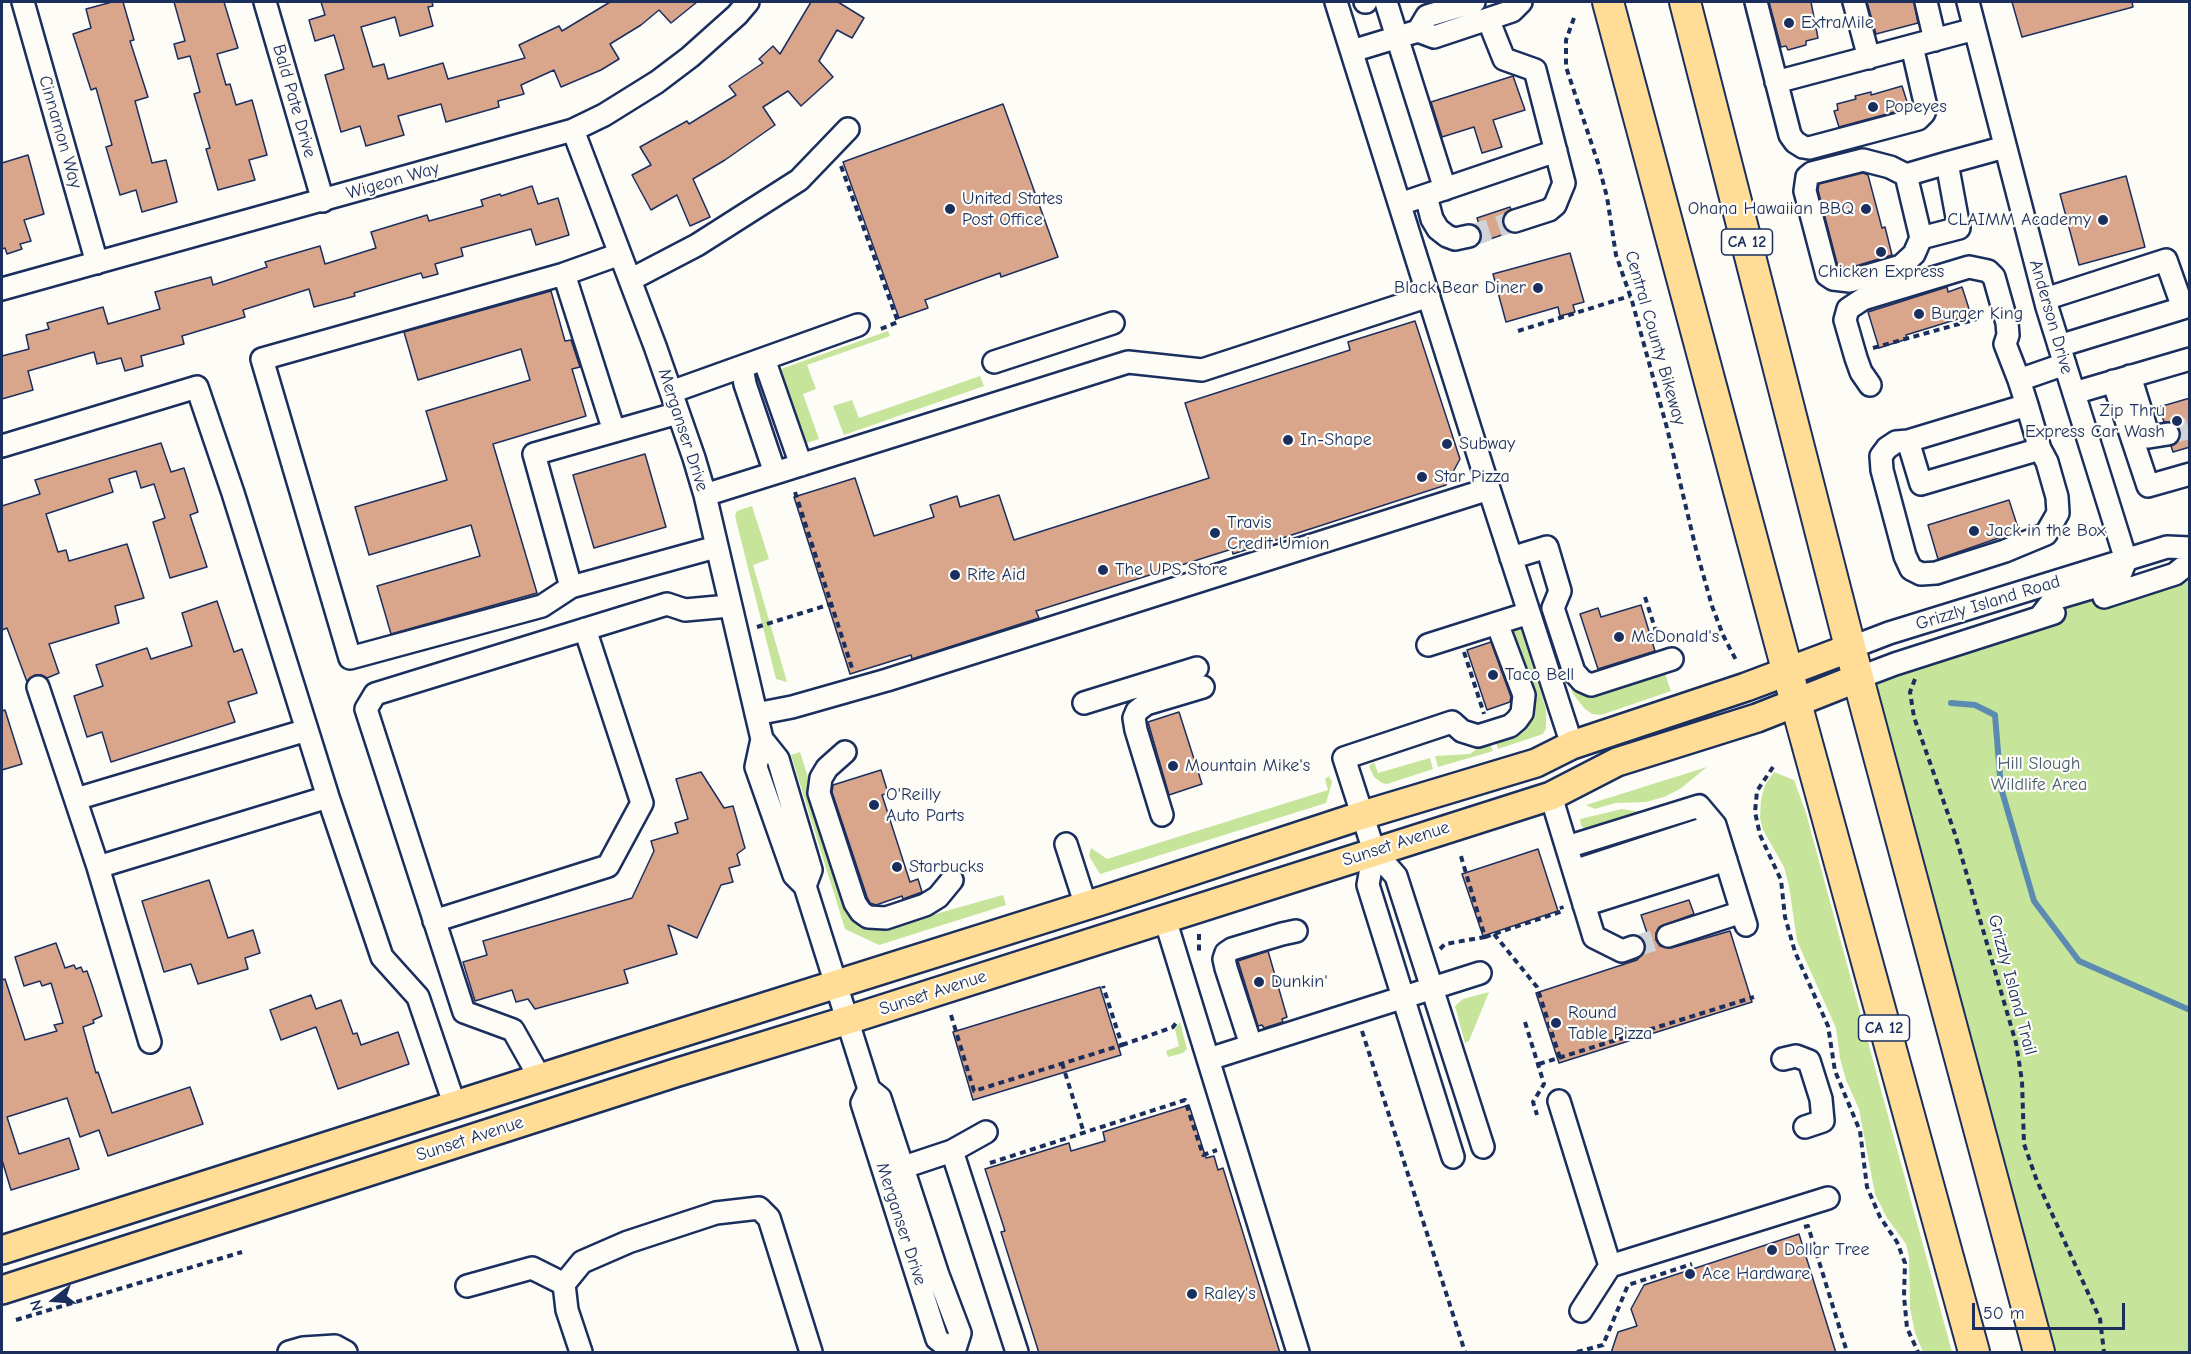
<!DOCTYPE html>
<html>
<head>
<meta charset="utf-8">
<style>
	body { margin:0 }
	#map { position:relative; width:2191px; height:1354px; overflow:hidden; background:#fdfcf7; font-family:"Comic Neue",sans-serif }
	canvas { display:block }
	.frame { position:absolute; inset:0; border:3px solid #1b2f5e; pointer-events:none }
	.north { position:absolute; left:24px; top:1270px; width:60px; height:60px; -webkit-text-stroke:4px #fdfcf7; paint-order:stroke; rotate:253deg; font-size:16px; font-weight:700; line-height:24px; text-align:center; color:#1b2f5e }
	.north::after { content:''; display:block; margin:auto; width:21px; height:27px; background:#1b2f5e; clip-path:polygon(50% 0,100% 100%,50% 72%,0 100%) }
	.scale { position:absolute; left:1972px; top:1303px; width:153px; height:27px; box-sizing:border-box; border:3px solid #1b2f5e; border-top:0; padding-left:8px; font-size:18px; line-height:21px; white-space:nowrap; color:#1b2f5e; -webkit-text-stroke:4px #fdfcf7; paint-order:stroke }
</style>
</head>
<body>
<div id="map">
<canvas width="2191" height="1354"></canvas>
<div class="frame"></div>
<div class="north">N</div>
<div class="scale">50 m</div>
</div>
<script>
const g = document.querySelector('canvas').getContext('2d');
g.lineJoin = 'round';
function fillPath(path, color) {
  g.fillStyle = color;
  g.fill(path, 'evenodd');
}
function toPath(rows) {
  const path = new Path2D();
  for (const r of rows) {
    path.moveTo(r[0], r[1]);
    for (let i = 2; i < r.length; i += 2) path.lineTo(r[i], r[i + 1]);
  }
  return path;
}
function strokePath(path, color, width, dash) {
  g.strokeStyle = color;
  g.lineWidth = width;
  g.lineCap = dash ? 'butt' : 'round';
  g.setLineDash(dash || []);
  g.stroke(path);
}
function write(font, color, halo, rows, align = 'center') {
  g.font = font + ' "Comic Neue",sans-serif';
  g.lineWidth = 4.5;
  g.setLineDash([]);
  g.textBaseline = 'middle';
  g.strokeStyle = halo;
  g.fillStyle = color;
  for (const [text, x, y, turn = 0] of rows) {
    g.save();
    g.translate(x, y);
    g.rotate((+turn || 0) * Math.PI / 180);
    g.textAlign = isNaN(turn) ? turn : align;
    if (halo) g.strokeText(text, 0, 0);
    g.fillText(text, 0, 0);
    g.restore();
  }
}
const green = toPath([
	[888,331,890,336,807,365,816,389,803,394,819,439,804,444,778,370],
	[980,376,984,386,844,435,833,406,852,400,859,418],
	[752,506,769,559,753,565,787,682,776,679,735,516,737,511],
	[2189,562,2189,1352,2039,1352,1858,678,1895,664,2174,574],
	[1516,628,1521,630,1546,709,1546,728,1543,734,1498,749,1494,737,1522,725,1510,635],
	[1664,671,1671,691,1601,715,1592,714,1584,708,1573,694,1570,685,1584,692],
	[1489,740,1493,751,1438,767,1435,756,1470,754],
	[800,752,851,913,874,928,889,927,1003,895,1006,905,879,945,845,929,791,755],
	[1430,758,1433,769,1387,784,1382,783,1374,777,1369,766,1374,762,1378,773],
	[1707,767,1680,789,1664,797,1646,802,1615,803,1595,809,1586,805],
	[1774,772,1794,780,1806,813,1952,1352,1923,1352,1915,1333,1910,1308,1909,1257,1906,1244,1887,1218,1875,1194,1859,1109,1846,1080,1840,1058,1836,1028,1797,941,1789,886,1784,867,1763,830,1760,818,1761,799,1765,785],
	[1329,776,1332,782,1326,803,1100,874,1089,856,1091,848,1107,859,1328,790,1325,779],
	[1622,809,1641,812,1586,829,1581,826,1580,819],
	[1489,992,1469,1041,1465,1043,1455,1006,1463,999],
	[1180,1022,1187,1049,1183,1053,1168,1057,1166,1051,1179,1046,1175,1029]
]);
const stream = toPath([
	[1951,703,1975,705,1995,715,2001,788,2034,901,2079,961,2190,1010]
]);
const building = toPath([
	[112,2,123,2,134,40,130,41,148,97,135,101,152,163,166,160,177,202,142,212,136,190,120,195,106,147,112,145,96,88,91,90,73,34,91,28,86,9,112,2],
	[174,2,224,2,238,48,217,54,226,85,230,84,236,105,252,100,267,155,249,160,255,180,218,190,206,149,210,148,194,94,200,92,190,56,178,59,174,44,185,41,174,2],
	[321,2,432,2,433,6,428,7,433,26,400,36,395,17,361,27,373,67,384,64,388,79,443,63,448,79,525,58,519,45,559,26,562,31,610,2,697,2,671,23,659,10,641,25,610,44,619,59,601,70,561,87,554,70,521,85,524,94,498,101,499,107,446,122,441,104,398,116,404,135,366,146,360,126,341,132,325,75,344,69,334,35,315,41,309,20,325,15,321,2],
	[811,2,838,2,864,18,852,38,837,30,819,61,833,77,801,106,788,91,763,107,775,125,725,160,693,179,710,217,690,226,677,195,651,210,632,175,651,165,640,147,687,121,689,124,736,95,729,86,763,63,759,59,773,46,780,54,811,2],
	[1769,2,1811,2,1818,38,1806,41,1806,45,1788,50,1786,46,1781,47,1769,2],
	[1867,2,1914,2,1918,23,1876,34,1867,2],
	[2012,2,2132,2,2133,7,2022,37,2012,2],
	[1513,76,1525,110,1493,120,1502,147,1482,153,1474,127,1442,137,1431,102,1513,76],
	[1902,86,1909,108,1839,127,1834,111,1838,110,1837,104,1856,99,1855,96,1871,92,1871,95,1902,86],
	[1003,104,1058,257,1001,277,1000,273,925,300,928,308,899,318,843,162,1003,104],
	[28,155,44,214,24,220,31,241,20,244,22,249,7,254,5,248,2,249,2,163,28,155],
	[1863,173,1868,175,1882,228,1885,227,1892,255,1849,268,1838,267,1818,190,1819,184,1863,173],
	[2126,176,2145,247,2079,265,2060,194,2126,176],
	[532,186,538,204,558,198,569,235,536,245,531,229,461,248,463,256,435,264,438,274,423,278,421,273,354,293,355,296,314,307,309,289,243,310,245,317,182,336,184,344,141,356,143,366,125,371,121,358,97,364,94,352,28,371,33,390,2,399,2,356,29,349,26,335,49,329,47,323,103,307,108,324,160,309,155,292,211,277,213,285,267,267,265,262,320,246,325,264,376,248,371,232,427,215,429,221,483,206,481,200,500,194,501,196,532,186],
	[1510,207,1511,209,1505,213,1502,219,1503,225,1510,232,1479,243,1482,234,1476,226,1479,224,1477,218,1510,207],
	[1570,253,1584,302,1573,305,1575,312,1560,316,1558,307,1506,322,1493,274,1570,253],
	[1947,287,1948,292,1962,287,1971,315,1906,335,1907,339,1879,348,1868,312,1947,287],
	[551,291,565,341,571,340,580,367,572,369,586,416,493,444,537,593,391,634,377,586,480,556,471,525,369,555,355,507,447,480,426,411,530,380,521,349,418,380,404,332,551,291],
	[1415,321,1460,459,1446,485,1233,554,1232,549,1036,611,1039,618,912,659,911,655,850,674,794,497,855,478,874,536,934,517,930,505,957,496,960,507,999,495,1014,540,1209,478,1185,403,1350,350,1348,342,1415,321],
	[2190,398,2190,447,2173,452,2171,446,2180,439,2180,431,2173,422,2164,422,2159,407,2190,398],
	[161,443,171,472,184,468,198,512,190,515,207,567,170,578,153,522,165,518,154,484,141,488,136,471,109,479,113,492,46,514,58,552,66,550,69,561,127,544,144,598,115,606,119,623,49,644,59,673,47,678,41,675,35,675,27,682,7,628,2,630,2,506,40,494,35,480,161,443],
	[645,454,666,527,594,548,573,475,645,454],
	[2009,500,2019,531,1938,559,1928,525,2009,500],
	[217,601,234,652,242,649,257,693,228,702,235,722,111,762,102,732,87,737,74,696,103,686,96,665,147,648,151,659,192,646,182,613,217,601],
	[1641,605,1655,651,1598,669,1580,614,1598,608,1601,617,1641,605],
	[1491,642,1511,697,1510,702,1487,710,1467,650,1491,642],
	[5,710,22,764,2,770,2,711,5,710],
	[1179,712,1202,784,1169,795,1148,722,1179,712],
	[881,770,888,793,882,795,910,882,918,879,922,892,903,899,902,896,876,905,870,903,867,897,832,792,833,785,881,770],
	[701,772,724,808,733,806,745,848,737,854,740,865,729,868,733,882,721,885,697,938,668,925,677,954,624,970,628,983,535,1009,528,999,516,1002,512,990,475,1001,463,962,487,955,483,941,632,898,654,851,651,841,678,833,675,823,688,819,676,779,701,772],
	[1538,849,1558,911,1483,936,1462,874,1538,849],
	[209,880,228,938,253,930,260,953,245,958,248,969,198,984,191,964,164,972,142,901,209,880],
	[1689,900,1694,914,1659,927,1656,933,1656,940,1660,946,1671,948,1730,931,1752,1002,1559,1063,1536,993,1637,960,1646,949,1645,942,1638,936,1647,933,1641,915,1689,900],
	[56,943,65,968,74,965,76,969,81,967,83,972,87,971,92,985,102,1016,93,1020,94,1023,83,1027,96,1073,98,1072,112,1113,190,1087,203,1124,108,1156,99,1130,80,1137,67,1098,7,1117,19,1154,69,1138,79,1169,11,1190,2,1160,2,980,5,979,25,1040,57,1031,54,1025,63,1023,51,983,42,986,40,981,24,986,15,957,56,943],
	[1268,951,1287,1017,1282,1019,1283,1022,1264,1028,1262,1025,1258,1026,1238,961,1268,951],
	[1100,987,1121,1055,973,1100,953,1032,1100,987],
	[311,995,316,1009,341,1000,353,1034,357,1033,361,1045,398,1032,409,1064,338,1089,316,1027,281,1040,270,1010,311,995],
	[1189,1105,1206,1158,1214,1156,1218,1170,1223,1168,1280,1353,1039,1353,1001,1232,1005,1231,985,1169,1069,1143,1071,1151,1105,1141,1103,1132,1189,1105],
	[1799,1234,1836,1353,1611,1353,1618,1332,1637,1326,1631,1309,1644,1285,1799,1234]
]);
const minorTunnel = toPath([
	[1469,236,1515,221],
	[2168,434,2190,428],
	[1633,947,1668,936]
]);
const path = toPath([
	[1574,18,1566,40,1566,67,1598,163,1607,197,1616,255,1632,301,1667,428,1696,549,1712,606,1723,635,1737,662],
	[841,166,898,322,878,330],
	[1518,331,1630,296],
	[1873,348,1984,317],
	[795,492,852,668],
	[1645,597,1660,644],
	[757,627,831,604],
	[1464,652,1484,714],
	[1915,679,1910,692,1914,717,1955,834,2016,1043,2022,1081,2024,1144,2037,1181,2100,1319,2104,1352],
	[1773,767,1757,791,1755,812,1760,835,1781,880,1785,917,1795,952,1828,1026,1835,1071,1860,1131,1867,1187,1880,1217,1897,1242,1905,1263,1904,1296,1907,1328,1918,1352],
	[1199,934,1199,954],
	[1494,934,1537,987,1560,1058],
	[1485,937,1563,911,1561,906],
	[1440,949,1445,944,1485,937,1460,853],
	[951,1015,974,1091,1122,1045,1103,986],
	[1525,1022,1544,1084,1533,1102,1537,1115],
	[1362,1031,1465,1352],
	[1122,1045,1173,1027,1176,1023],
	[1062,1063,1084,1133],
	[1539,1064,1754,997],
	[990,1163,1185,1100,1203,1155,1217,1150],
	[1804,1227,1808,1226,1847,1352],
	[16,1320,242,1252],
	[1577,1352,1603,1345,1628,1285,1692,1264]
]);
const minor = toPath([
	[23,2,97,263],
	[265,2,323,201],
	[1336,2,1489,489,1572,745],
	[1365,2,1366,2],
	[1386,2,1445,189],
	[1756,2,1790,135,1795,142,1803,147,1809,148,1918,119,1924,113,1926,107,1912,46],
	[1854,2,1869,58],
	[1926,2,1935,40],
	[1968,2,2047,307,2126,560,2118,580,2054,599,2040,617],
	[1488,19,1504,59,1535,70,1564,183,1555,205,1549,210,1515,221],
	[1418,31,1427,16,1474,2],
	[1352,51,1418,31,1434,37,1512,11,1521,2],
	[1776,82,1975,29],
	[573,130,655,346,694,458,705,495,762,739,756,767,794,875,805,886,869,1089,880,1098,938,1275,960,1333,954,1352,937,1339,862,1103,869,1089],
	[1947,163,1959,228,1921,238,1906,175,1947,163,2005,147],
	[1906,175,1890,167,1863,160,1812,173,1807,177,1805,191,1827,275,1833,279,1850,281,1901,266,1914,254,1921,238],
	[1426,196,1432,219,1438,229,1447,236,1455,239,1469,236],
	[1400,204,1556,151],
	[564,274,620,254],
	[630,280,697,245,799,180,848,129],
	[2,289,573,130,604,115,657,82,690,57,737,15,748,2],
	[2045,299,2166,260,2183,308,2059,346],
	[764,359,801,465],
	[994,362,1113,323],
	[742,367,745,384,775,473],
	[2130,376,2149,437,2168,434],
	[2113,381,2148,486,2190,474],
	[1870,385,1861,372,1856,358,1845,320,1848,309,1863,299,1969,267,1988,271,1994,277,2007,323,2008,335,2005,344,2019,380],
	[671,392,858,325],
	[2074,393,2190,359],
	[2027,405,1908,441,1921,484,2040,449,2027,405,2019,380,2065,364],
	[678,413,534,454,571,587,716,547],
	[1908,441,1896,442,1887,448,1881,456,1882,470,1905,556,1911,569,1921,574,1936,573,2005,551,2046,534,2058,513,2057,497,2047,462,2040,449],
	[2,446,197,387,233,493,328,797,382,957,418,997,455,1106],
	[705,495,1128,362,1202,370,1429,296],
	[1511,558,1547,547,1560,591,1553,608,1574,672,1582,681,1591,685,1672,659],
	[571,587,542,606,350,658,262,359,564,274,614,431],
	[2104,597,2175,574,2190,562],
	[1428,645,1529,613],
	[1850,648,1889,633,2167,547,2190,548],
	[1858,678,1895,664,2054,613],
	[38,687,98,867,150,1042],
	[1084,703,1197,668],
	[756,714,792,707,887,680,1489,489],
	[762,739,778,759,811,870,805,886],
	[845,752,827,768,821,778,819,793,855,903,861,912,868,917,886,918,925,905,938,897,952,880],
	[1551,796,1594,937,1622,951,1633,947],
	[76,799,307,730],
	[1162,815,1136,730,1134,718,1137,711,1146,704,1203,687],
	[1066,844,1086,906],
	[1567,847,1699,806,1715,825,1746,925],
	[1374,851,1368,885,1453,1157],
	[98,867,328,797],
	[1574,871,1715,825],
	[1579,886,1720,841],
	[1584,905,1726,860],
	[1165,919,1298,1352],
	[434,921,608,866,642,803,585,629],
	[1668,936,1742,912],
	[1251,1045,1226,968,1224,959,1226,953,1232,949,1282,934,1296,931],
	[1209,1059,1480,973],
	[1783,1059,1796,1056,1809,1061,1821,1099,1823,1121,1805,1127],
	[540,1078,513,1030,464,1012,366,709,375,694,667,604,685,610,729,606],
	[1559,1101,1610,1266,1581,1311],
	[1483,1147,1396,876,1374,851,1344,758,1452,722,1462,731,1478,736,1510,726,1517,720,1522,713,1524,695,1497,623],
	[952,1151,1017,1352],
	[904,1167,952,1151,986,1132],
	[1610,1266,1828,1198],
	[467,1286,532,1268,564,1284],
	[289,1352,303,1348,335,1346,346,1352],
	[581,1352,567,1310,564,1284,582,1262,628,1242,716,1213,759,1208,769,1218,811,1352]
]);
const major = toPath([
	[2,1250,621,1052,1104,900,1363,815,1536,763,1572,745,1746,687,1850,648],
	[2,1290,675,1073,848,1020,1551,796,1617,762,1757,718,1858,678]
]);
const highway = toPath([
	[1608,2,1796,703,1974,1352],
	[1685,2,1858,678,2039,1352]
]);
const markers = [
	[1789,23,6,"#1b2f5e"],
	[1873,107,6,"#1b2f5e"],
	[950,209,6,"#1b2f5e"],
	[1866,209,6,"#1b2f5e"],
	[2103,220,6,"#1b2f5e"],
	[1881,252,6,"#1b2f5e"],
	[1538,288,6,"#1b2f5e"],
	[1919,314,6,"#1b2f5e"],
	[2177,421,6,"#1b2f5e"],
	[1288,440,6,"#1b2f5e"],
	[1447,444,6,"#1b2f5e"],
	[1422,477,6,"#1b2f5e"],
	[1974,531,6,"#1b2f5e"],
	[1215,533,6,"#1b2f5e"],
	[1103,570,6,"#1b2f5e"],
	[955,575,6,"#1b2f5e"],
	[1619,637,6,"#1b2f5e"],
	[1493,675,6,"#1b2f5e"],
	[1173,766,6,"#1b2f5e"],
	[874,805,6,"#1b2f5e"],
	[897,867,6,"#1b2f5e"],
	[1259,982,6,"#1b2f5e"],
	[1556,1023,6,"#1b2f5e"],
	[1772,1250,6,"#1b2f5e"],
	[1690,1274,6,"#1b2f5e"],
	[1192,1294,6,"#1b2f5e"]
];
const shields = [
	[1747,242,51],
	[1884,1028,51]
];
const shieldNames = [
	["CA 12",1747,242],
	["CA 12",1884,1028]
];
const poiNames = [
	["ExtraMile",1801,23],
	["Popeyes",1885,107],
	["United States",962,199],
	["Post Office",962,220],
	["Ohana Hawaiian BBQ",1854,209,"right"],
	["CLAIMM Academy",2091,220,"right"],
	["Chicken Express",1881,272,"center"],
	["Black Bear Diner",1526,288,"right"],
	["Burger King",1931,314],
	["Zip Thru",2165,411,"right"],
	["Express Car Wash",2165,432,"right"],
	["In-Shape",1300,440],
	["Subway",1459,444],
	["Star Pizza",1434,477],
	["Travis",1227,523],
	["Credit Umion",1227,544],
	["Jack in the Box",1986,531],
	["The UPS Store",1115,570],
	["Rite Aid",967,575],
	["McDonald's",1631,637],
	["Taco Bell",1505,675],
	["Mountain Mike's",1185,766],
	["O'Reilly",886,795],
	["Auto Parts",886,816],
	["Starbucks",909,867],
	["Dunkin'",1271,982],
	["Round",1568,1013],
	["Table Pizza",1568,1034],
	["Dollar Tree",1784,1250],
	["Ace Hardware",1702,1274],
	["Raley's",1204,1294]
];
const streetNames = [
	["Bald Pate Drive",294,101,74],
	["Cinnamon Way",60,132,74],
	["Wigeon Way",393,181,-16],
	["Anderson Drive",2051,317,74],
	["Central County Bikeway",1655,338,74],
	["Merganser Drive",683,430,72],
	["Grizzly Island Road",1988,603,-17],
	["Sunset Avenue",1396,844,-18],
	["Grizzly Island Trail",2012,985,75],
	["Sunset Avenue",933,993,-18],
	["Sunset Avenue",470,1139,-18],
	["Merganser Drive",901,1224,72]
];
const parkNames = [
	["Hill Slough",2039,764],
	["Wildlife Area",2039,785]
];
fillPath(green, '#c7e49b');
strokePath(stream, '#5b8bb0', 6);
fillPath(building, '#d9a68c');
strokePath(building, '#1b2f5e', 1.5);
strokePath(minorTunnel, '#d0d3d8', 21, [21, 10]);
strokePath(minor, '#1b2f5e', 26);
strokePath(major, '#1b2f5e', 32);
strokePath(highway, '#1b2f5e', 34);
strokePath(path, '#1b2f5e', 4, [6, 4.5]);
strokePath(minor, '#fdfcf7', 21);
strokePath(major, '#ffdd96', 27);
strokePath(highway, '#ffdd96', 30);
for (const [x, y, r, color] of markers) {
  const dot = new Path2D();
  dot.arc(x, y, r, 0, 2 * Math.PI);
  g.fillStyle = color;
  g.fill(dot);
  strokePath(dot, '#fdfcf7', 2);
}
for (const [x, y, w] of shields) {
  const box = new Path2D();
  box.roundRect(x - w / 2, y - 13, w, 26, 4.5);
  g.fillStyle = '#fdfcf7';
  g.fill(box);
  strokePath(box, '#1b2f5e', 1.5);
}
write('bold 16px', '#1b2f5e', null, shieldNames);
write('18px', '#1b2f5e', '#fdfcf7', poiNames, 'left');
write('18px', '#1b2f5e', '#fdfcf7', streetNames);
write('18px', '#465c6d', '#fdfcf7', parkNames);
</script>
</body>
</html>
